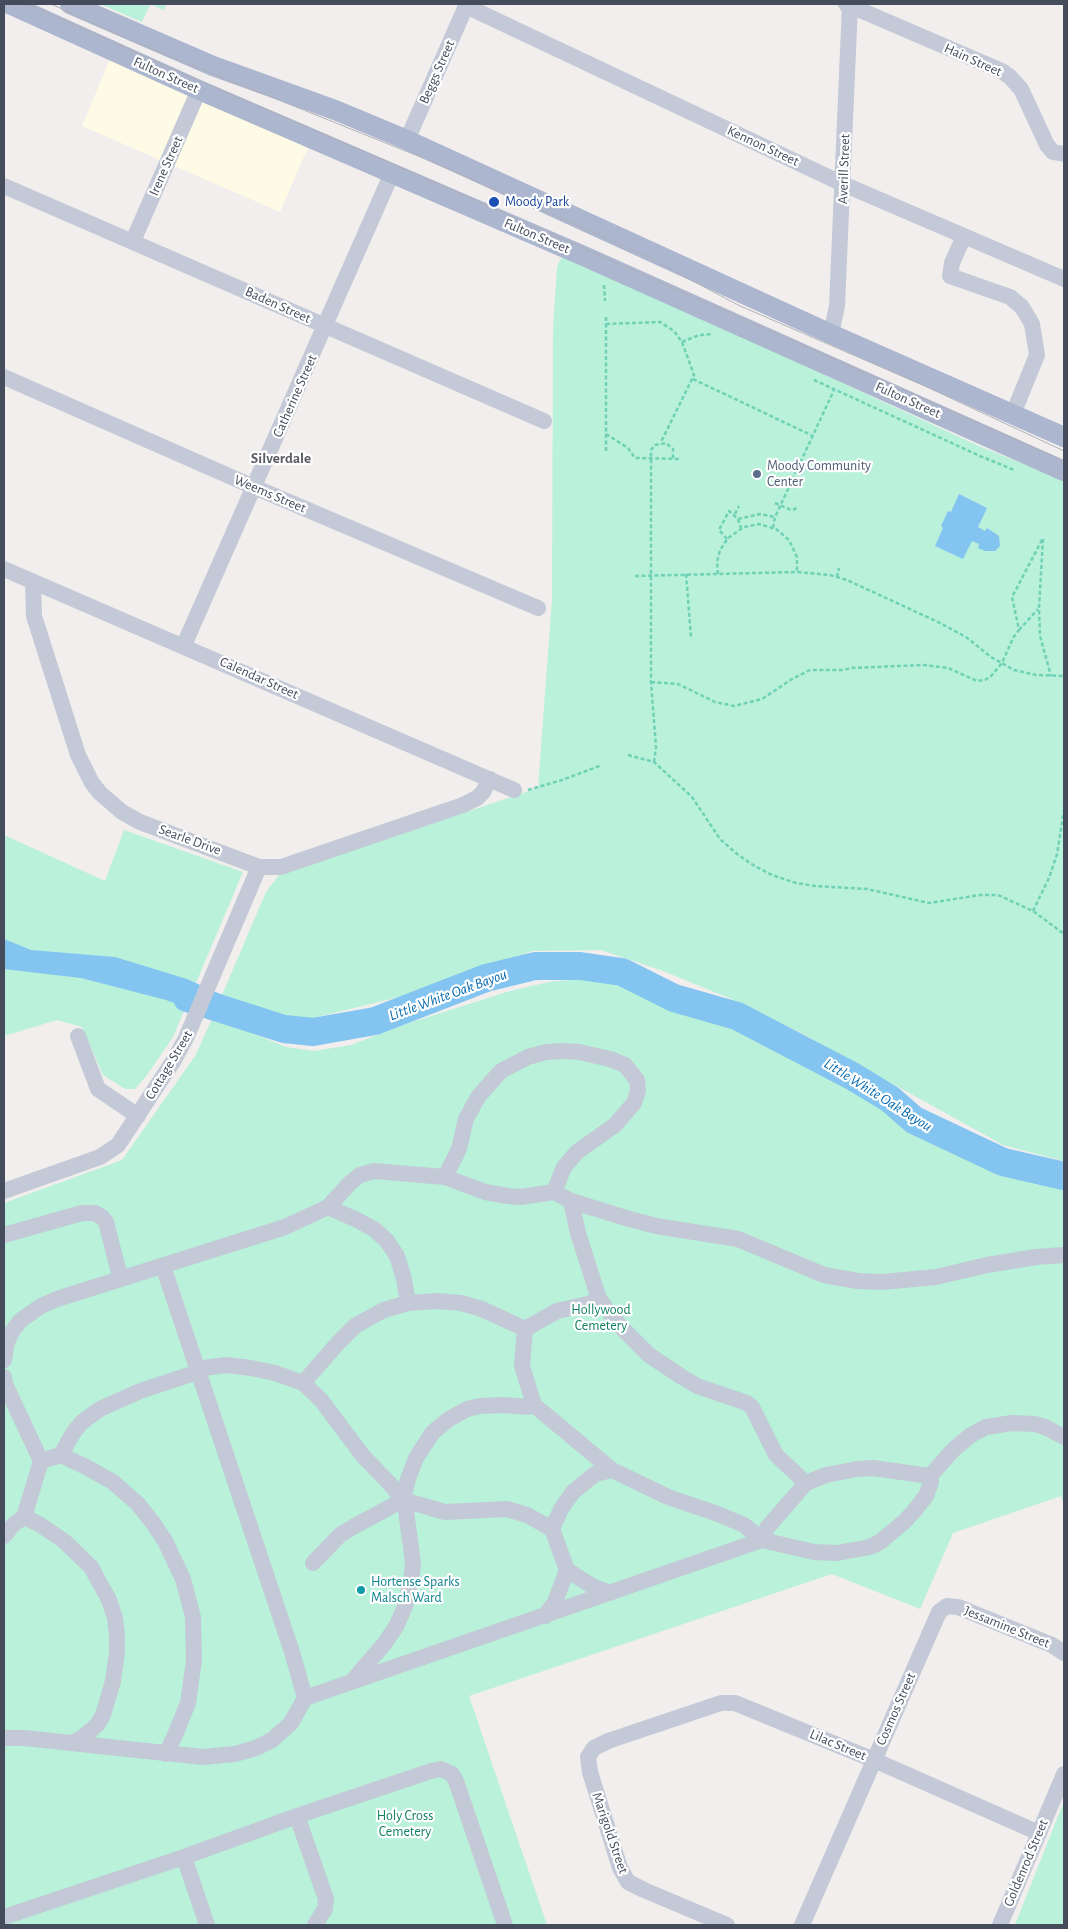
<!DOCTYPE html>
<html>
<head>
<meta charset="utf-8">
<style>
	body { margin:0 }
	#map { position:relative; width:1068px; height:1929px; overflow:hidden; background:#f1eeed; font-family:"Alegreya Sans",sans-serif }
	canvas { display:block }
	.frame { position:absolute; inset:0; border:5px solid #454c5c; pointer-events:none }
</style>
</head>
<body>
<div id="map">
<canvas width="1068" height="1929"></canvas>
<div class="frame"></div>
</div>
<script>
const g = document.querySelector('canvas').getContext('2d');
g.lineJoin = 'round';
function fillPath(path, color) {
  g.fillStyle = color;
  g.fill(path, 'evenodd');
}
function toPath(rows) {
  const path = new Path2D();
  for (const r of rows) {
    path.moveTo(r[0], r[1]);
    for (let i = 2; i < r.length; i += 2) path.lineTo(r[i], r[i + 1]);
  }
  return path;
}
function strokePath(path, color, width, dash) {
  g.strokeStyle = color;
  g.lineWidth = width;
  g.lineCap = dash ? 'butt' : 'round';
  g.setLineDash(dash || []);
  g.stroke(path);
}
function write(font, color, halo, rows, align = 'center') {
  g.font = font + ' "Alegreya Sans",sans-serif';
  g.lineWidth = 4.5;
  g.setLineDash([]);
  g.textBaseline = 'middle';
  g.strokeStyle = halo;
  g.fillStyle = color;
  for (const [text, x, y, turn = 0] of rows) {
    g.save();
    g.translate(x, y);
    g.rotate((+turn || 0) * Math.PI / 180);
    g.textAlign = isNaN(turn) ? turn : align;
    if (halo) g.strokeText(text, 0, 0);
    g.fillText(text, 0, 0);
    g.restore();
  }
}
const commercial = toPath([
	[110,59,309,145,280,212,82,126]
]);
const green = toPath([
	[100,4,166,4,164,10,150,4,142,22],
	[563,254,981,447,1064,480,1064,1161,1003,1145,803,1034,729,998,663,971,601,950,532,951,399,997,301,1021,222,995,266,892,279,875,538,788,552,600,553,329,557,267],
	[124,830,243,872,173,1037,147,1075,135,1089,125,1089,103,1075,82,1027,57,1020,4,1036,4,835,105,881],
	[591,978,620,982,731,1026,842,1084,915,1131,998,1175,1064,1189,1064,1505,1061,1496,953,1533,920,1609,832,1574,469,1696,547,1925,4,1925,4,1203,122,1160,195,1056,213,1017,286,1047,314,1051,351,1045,403,1025,510,991,549,982],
	[1064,1801,1064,1925,1015,1925]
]);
const water = toPath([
	[959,494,987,508,978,527,985,531,987,528,999,536,1000,546,995,551,985,551,978,548,979,544,972,541,963,559,935,546,943,528,941,526,948,511,951,512],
	[4,939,31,950,115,957,187,979,229,998,220,1019,166,1000,81,978,4,969]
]);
const river = toPath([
	[187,998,284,1029,313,1032,375,1021,486,978,535,966,580,966,622,972,674,998,737,1016,852,1076,890,1099,914,1120,1003,1162,1064,1176]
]);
const path = toPath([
	[604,285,605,301],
	[606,317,606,453],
	[606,324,660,322,674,331,682,342,694,375,662,440,663,442],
	[682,342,699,335,713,334],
	[693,379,813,436],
	[814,380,980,456,1014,470],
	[606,434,628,448,635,458,680,459],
	[775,503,791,510,795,509,797,506],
	[735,514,739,506],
	[738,519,760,514,775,517],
	[773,528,775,517,834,390],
	[727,539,719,530,729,511,738,519,741,528],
	[1043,539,1039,608,1040,636,1051,676],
	[686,574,691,637],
	[718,574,717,562,720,550,728,538,744,527,759,524,776,529,789,540,797,557,797,572],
	[635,576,797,572,830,575,847,580,938,622,966,637,991,657,1014,670,1036,675,1064,676],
	[837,577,839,568],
	[1019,630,1038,609],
	[651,682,678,684,715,702,734,706,762,699,792,679,810,670,844,670,850,668,924,665,948,668,977,681,985,680,991,676,1002,663,1013,638,1019,630,1012,597,1043,538],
	[628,755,654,762,692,797,720,839,737,854,753,865,772,875,796,883,815,886,867,889,929,903,980,895,998,895,1033,911,1064,934],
	[654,762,656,747,651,682,651,450,655,445,666,443,673,449,673,459],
	[528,790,562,780,602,765],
	[1033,911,1049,878,1057,854,1064,810]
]);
const minor = toPath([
	[846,4,1002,71,1010,77,1021,89,1047,145,1053,152,1064,154],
	[466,6,843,184,1064,279],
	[407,140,466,6,465,4],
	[4,186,544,421],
	[964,236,952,263,950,276,1010,297,1022,307,1032,324,1037,355,1013,414],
	[133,241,199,90],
	[831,334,837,306,850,4],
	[4,377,254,487,538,608],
	[4,569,514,790],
	[33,582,34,616,78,755,92,783,100,793,122,812,140,822,259,867,281,867,463,805,477,798,483,792,490,779],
	[184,645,392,173],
	[78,1036,98,1089,138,1116],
	[445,1177,459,1149,466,1119,478,1097,501,1071,528,1057,546,1052,564,1051,579,1052,610,1059,625,1065,637,1080,638,1091,634,1103,615,1125,577,1152,564,1167,554,1192],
	[4,1191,100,1157,118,1145,174,1060,186,1038,259,867],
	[571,1201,578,1233,599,1299,620,1326,649,1355,682,1377,697,1386,747,1403,752,1407,776,1455,806,1483],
	[328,1207,357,1220,374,1229,387,1241,397,1256,404,1279,408,1303],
	[4,1235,82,1213,95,1213,102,1217,106,1222,118,1269,123,1278],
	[163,1266,292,1652,305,1698],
	[525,1329,557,1311,588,1304,599,1299],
	[4,1360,7,1342,13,1330,21,1320,41,1306,57,1299,285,1227,328,1207,350,1183,360,1175,374,1171,445,1177,485,1192,508,1196,520,1197,554,1192,571,1201,626,1218,656,1226,738,1239,824,1275,858,1281,882,1282,936,1277,987,1265,1036,1257,1064,1255],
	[4,1377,5,1384,41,1461,24,1517,14,1524,4,1536],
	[303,1383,337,1344,355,1326,369,1318,384,1310,408,1303,437,1301,461,1303,482,1309,525,1329,522,1366,534,1405,612,1470,668,1497,718,1514,744,1525,762,1540,767,1528,806,1483,826,1475,857,1469,873,1468,930,1476],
	[61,1455,73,1433,82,1422,100,1409,140,1391,198,1372,204,1368,226,1365,251,1368,275,1373,303,1383,321,1400,363,1456,391,1485,403,1500,406,1511,413,1563,411,1582,405,1606,397,1625,385,1643,354,1679],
	[41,1461,61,1455,88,1468,113,1482,138,1504,153,1523,165,1541,183,1579,193,1617,194,1660,188,1703,175,1735,166,1754],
	[403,1500,445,1512,507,1509,527,1515,552,1529,567,1570,592,1586,610,1593],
	[24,1517,39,1524,64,1541,91,1567,109,1600,115,1618,117,1635,117,1652,113,1681,103,1715,98,1724,83,1737,74,1742],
	[552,1529,561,1509,573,1492,595,1474,612,1470],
	[313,1563,340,1535,353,1527,403,1500,408,1479,416,1458,433,1432,449,1419,467,1409,480,1406,504,1405,528,1407,534,1405],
	[545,1616,555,1602,567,1570],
	[4,1738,24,1738,203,1757,235,1754,256,1748,272,1740,291,1723,305,1698,762,1540,814,1552,837,1553,870,1547,880,1542,905,1521,914,1511,926,1496,931,1482,930,1476,954,1449,971,1435,986,1427,1012,1423,1035,1424,1045,1427,1064,1437],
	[297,1816,326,1899,325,1909,315,1925],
	[184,1857,207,1925],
	[4,1917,184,1857,297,1816,431,1771,441,1769,452,1774,456,1781,505,1925],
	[727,1925,644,1890,628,1882,620,1868,590,1772,588,1757,594,1748,608,1741,721,1703,735,1703,874,1760,1039,1833],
	[802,1925,939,1612,947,1606,958,1607,1052,1645,1064,1653],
	[1000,1925,1064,1774]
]);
const major = toPath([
	[9,4,199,90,586,257,1064,471],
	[70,4,213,66,335,110,407,140,831,334,1064,437]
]);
const tram = toPath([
	[27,4,204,83,395,165,1064,461],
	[51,4,137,43,418,156,572,223,646,256,738,305,927,387,1064,451]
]);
const markers = [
	[494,202,6,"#1a4fb4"],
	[757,474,5,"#5c6f8a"],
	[361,1590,5,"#0f9aa8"]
];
const streetNames = [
	["Hain Street",973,60,24],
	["Beggs Street",437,72,-66],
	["Fulton Street",166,75,24],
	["Kennon Street",763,146,25],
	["Irene Street",166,166,-66],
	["Averill Street",844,169,-88],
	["Fulton Street",537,236,23],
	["Baden Street",278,305,24],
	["Catherine Street",295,396,-66],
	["Fulton Street",908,400,24],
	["Weems Street",270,494,23],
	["Calendar Street",259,678,24],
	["Searle Drive",190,840,20],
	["Cottage Street",169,1065,-59],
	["Jessamine Street",1007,1627,22],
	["Cosmos Street",896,1709,-66],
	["Lilac Street",838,1745,23],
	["Marigold Street",610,1833,71],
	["Goldenrod Street",1026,1863,-67]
];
const transitNames = [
	["Moody Park",505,202]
];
const serviceNames = [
	["Moody Community",767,466],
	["Center",767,482]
];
const parkNames = [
	["Hollywood",601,1310],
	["Cemetery",601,1326],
	["Holy Cross",405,1816],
	["Cemetery",405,1832]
];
const cultureNames = [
	["Hortense Sparks",371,1582],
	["Malsch Ward",371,1598]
];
const neighbourhoodNames = [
	["Silverdale",281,458]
];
const waterNames = [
	["Little White Oak Bayou",448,995,-20],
	["Little White Oak Bayou",878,1095,32]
];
fillPath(commercial, '#fdfbe5');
fillPath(green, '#b9f1da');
fillPath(water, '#83c4f1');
strokePath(river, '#83c4f1', 28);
strokePath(path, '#6fd1b5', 2.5, [4, 2.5]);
strokePath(minor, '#c3c9d6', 16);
strokePath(major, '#acb6cf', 20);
strokePath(tram, '#afb1b9', 1);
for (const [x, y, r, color] of markers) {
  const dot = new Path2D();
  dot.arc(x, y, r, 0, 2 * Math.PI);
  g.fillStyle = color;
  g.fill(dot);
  strokePath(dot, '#fff', 2);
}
write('14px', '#454c5c', '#fff', streetNames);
write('14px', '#164399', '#fff', transitNames, 'left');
write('14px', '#4e5e75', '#fff', serviceNames, 'left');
write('14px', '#128261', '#fff', parkNames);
write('14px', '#0d838f', '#fff', cultureNames, 'left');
write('bold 15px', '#5a5c63', '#fff', neighbourhoodNames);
write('italic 15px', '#0469b0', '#fff', waterNames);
</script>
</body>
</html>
